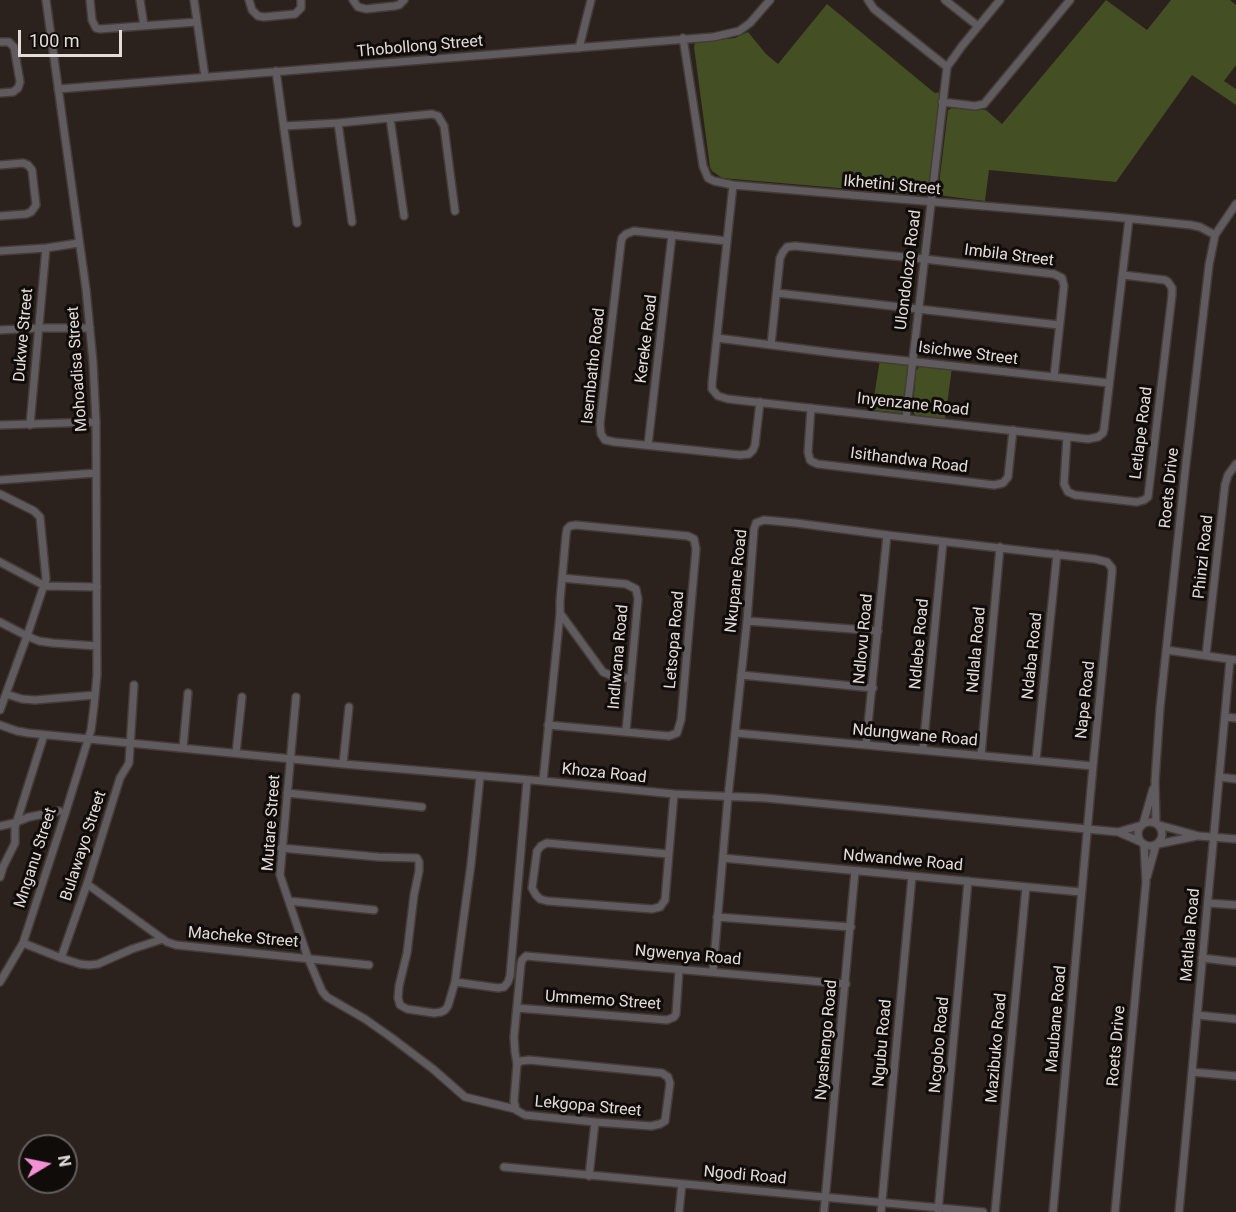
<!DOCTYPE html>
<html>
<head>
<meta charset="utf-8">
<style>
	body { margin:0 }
	#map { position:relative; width:1236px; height:1212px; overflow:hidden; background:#2b211d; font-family:Roboto,sans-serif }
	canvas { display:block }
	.north { position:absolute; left:18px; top:1134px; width:60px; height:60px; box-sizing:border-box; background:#100c0a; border:2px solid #645f5d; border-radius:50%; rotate:80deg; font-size:16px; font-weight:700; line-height:24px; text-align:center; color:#e3dcd9 }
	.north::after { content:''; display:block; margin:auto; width:21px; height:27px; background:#f491d4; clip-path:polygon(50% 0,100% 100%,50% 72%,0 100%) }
	.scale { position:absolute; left:18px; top:30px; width:104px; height:27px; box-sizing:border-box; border:3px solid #e3dcd9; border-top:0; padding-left:8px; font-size:18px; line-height:21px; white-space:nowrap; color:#e3dcd9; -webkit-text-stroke:4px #100c0a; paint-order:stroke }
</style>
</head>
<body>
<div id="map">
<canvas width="1236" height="1212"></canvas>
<div class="north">N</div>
<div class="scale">100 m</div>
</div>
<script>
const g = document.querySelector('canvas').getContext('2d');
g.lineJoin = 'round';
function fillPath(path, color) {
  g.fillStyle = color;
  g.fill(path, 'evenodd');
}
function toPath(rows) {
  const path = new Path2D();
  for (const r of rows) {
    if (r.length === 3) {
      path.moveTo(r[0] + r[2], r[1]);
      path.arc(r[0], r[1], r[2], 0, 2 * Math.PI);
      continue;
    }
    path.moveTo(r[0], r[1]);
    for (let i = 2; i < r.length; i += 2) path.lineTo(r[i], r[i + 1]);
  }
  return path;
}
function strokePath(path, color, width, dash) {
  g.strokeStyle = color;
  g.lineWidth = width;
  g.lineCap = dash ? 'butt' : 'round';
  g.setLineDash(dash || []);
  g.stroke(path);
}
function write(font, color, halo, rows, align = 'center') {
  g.font = font + ' Roboto,sans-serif';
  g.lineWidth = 6;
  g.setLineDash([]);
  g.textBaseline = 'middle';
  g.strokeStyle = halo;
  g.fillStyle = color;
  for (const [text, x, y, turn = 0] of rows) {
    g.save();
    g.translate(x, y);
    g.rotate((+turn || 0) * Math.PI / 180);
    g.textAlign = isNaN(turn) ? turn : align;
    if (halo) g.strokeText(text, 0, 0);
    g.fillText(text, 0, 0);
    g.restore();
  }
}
const green = toPath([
	[1106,0,1147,30,1171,0,1230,0,1236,5,1236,65,1224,81,1236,89,1236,105,1192,75,1116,182,989,170,985,201,945,196,938,193,948,110,952,108,986,110,1002,124],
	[827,4,931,90,935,93,942,92,929,192,921,195,722,178,712,171,710,167,694,47,695,43,699,42,735,38,748,32,766,54,778,64],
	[880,359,910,364,905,409,903,413,899,413,872,410],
	[922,365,952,368,945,419,916,415,914,414,913,407,916,371,919,367]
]);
const minor = toPath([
	[90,0,92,20,96,28,100,29,197,22],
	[140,0,144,26],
	[194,0,205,77],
	[249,0,252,10,258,16,264,17,295,14,301,8,301,0],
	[353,0,358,7,366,9,394,6,399,5,404,0],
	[868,0,874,9,947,67],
	[945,0,978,26],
	[683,38,703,166,708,178,714,181,733,185,1114,217,1191,225,1200,227,1215,235],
	[0,42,9,42,14,47,20,82,18,88,13,92,0,93],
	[579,48,591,0],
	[276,71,297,223],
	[58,89,713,37,739,31,750,23,770,0],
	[942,102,975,106,984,104,1070,0],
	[390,118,404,216],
	[338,123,352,222],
	[285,126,338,123,432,114,438,116,444,126,455,211],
	[0,165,23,163,28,165,32,170,36,205,31,212,26,214,0,216],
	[733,185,712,383,712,389,718,396,728,399,1088,439,1098,437,1103,433,1104,429,1129,219],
	[727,241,634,231,626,234,622,238,621,243,600,424,601,434,605,440,615,442,740,455,749,454,753,450,755,445,760,402],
	[0,251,46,248,79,243],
	[777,293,1059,325],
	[0,330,38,328,90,328],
	[717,338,834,353,1109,383],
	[771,345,780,258,783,252,787,247,795,246,924,259,1054,274,1062,278,1064,286,1063,295,1054,377],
	[811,408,808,452,810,460,813,462,818,464,994,485,1003,483,1008,477,1013,430],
	[906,418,947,67,962,46,1000,0],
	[0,425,96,422],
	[30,425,46,248],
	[1067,437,1064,484,1068,492,1075,495,1137,502,1144,500,1148,497,1172,295,1172,288,1168,282,1165,280,1123,275],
	[648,445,672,235],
	[0,480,96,473],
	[0,494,34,511,40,517,46,579,27,636,0,710],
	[0,562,45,586,97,587],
	[562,578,626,584,636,589,638,599,626,731],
	[747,621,878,631],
	[0,622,27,636,39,641,53,643,97,646],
	[1166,650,1236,660],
	[1206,655,1225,485,1228,475,1236,464],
	[741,675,873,688],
	[6,694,22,699,35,700,95,695],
	[296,697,280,875,308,958,322,991,327,997,365,1019,392,1038,433,1069,465,1097,515,1109],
	[1225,717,1236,718],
	[0,725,17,731,28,733,343,764,543,781,674,794,765,798,1118,832,1141,842],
	[548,725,669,736,677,733,681,720,696,549,694,539,688,536,576,525,570,526,567,529,566,535,560,601,560,613,603,672,610,675,631,679],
	[736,733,1093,766],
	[866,745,887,535],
	[183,748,188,693],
	[923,749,943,542],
	[236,753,242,697],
	[981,755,1000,547],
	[1036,760,1057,554],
	[343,764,349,707],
	[1219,777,1236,779],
	[543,781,560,614],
	[287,793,422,807],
	[1150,834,12],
	[1156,823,1155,781,1160,708,1185,472,1209,265,1215,235,1236,204],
	[1143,824,1153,789],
	[1159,825,1199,836,1236,839],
	[0,826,14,823,29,817,59,811],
	[1118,832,1142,825],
	[1158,844,1197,836],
	[281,848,378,857,417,858,419,862,419,871,414,895,407,953,399,986,398,998,400,1005,407,1009,434,1013,441,1012,445,1010,448,1006,455,982,471,864,480,777],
	[668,854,547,843,541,846,537,851,532,888,536,895,540,899,547,901,652,909,660,907,665,900,674,794],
	[723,858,1081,892],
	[0,877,3,867,15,843,15,827,44,735],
	[1147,877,1156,845],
	[87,884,167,942,176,945,369,965],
	[289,901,374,910],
	[1208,903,1236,905],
	[717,917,851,927],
	[23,943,61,958,80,964,89,965,98,964,132,949,163,939],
	[61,958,87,884,120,778,129,763,134,685],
	[1202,958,1236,962],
	[713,971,728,797,747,621,754,529,756,523,764,520,796,523,887,535,1095,559,1107,562,1112,568,1112,573,1093,766,1053,1212],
	[0,982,23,943,66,811,91,730,94,706,97,675,96,422,93,362,86,289,46,0],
	[455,982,498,988,504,987,508,982,510,976,527,781],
	[517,1008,667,1020,674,1017,676,1014,679,970],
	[1197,1015,1236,1019],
	[517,1064,521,1061,529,1060,662,1073,668,1077,670,1083,665,1121,660,1124,651,1126,595,1122,525,1115,516,1110,514,1101,517,1064,515,1052,514,1037,521,964,522,960,526,956,846,984],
	[1192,1072,1236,1076],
	[504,1167,983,1212],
	[589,1176,595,1122],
	[679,1212,682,1184],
	[824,1212,855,871],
	[881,1212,912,876],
	[938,1212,968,881],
	[995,1212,1026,887],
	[1115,1212,1146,882,1144,844],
	[1179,1212,1230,660]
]);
const streetNames = [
	["Thobollong Street",420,47,-5],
	["Ikhetini Street",892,186,5],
	["Imbila Street",1009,256,7],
	["Ulondolozo Road",909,270,-83],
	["Dukwe Street",24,335,-85],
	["Kereke Road",647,339,-83],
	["Isichwe Street",968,354,7],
	["Isembatho Road",594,366,-84],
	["Mohoadisa Street",78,369,-94],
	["Inyenzane Road",913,405,6],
	["Letlape Road",1142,433,-83],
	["Isithandwa Road",909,461,7],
	["Roets Drive",1170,488,-84],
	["Phinzi Road",1204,557,-84],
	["Nkupane Road",737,581,-84],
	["Ndlovu Road",864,639,-85],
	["Letsopa Road",675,640,-85],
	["Ndlebe Road",920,644,-85],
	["Ndlala Road",977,650,-85],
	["Ndaba Road",1033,656,-84],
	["Indlwana Road",619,657,-85],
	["Nape Road",1086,700,-84],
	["Ndungwane Road",915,736,5],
	["Khoza Road",604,774,6],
	["Mutare Street",272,823,-86],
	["Bulawayo Street",84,846,-72],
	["Mnganu Street",36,858,-72],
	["Ndwandwe Road",903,861,5],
	["Matlala Road",1191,935,-85],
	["Macheke Street",243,938,5],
	["Ngwenya Road",688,956,5],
	["Ummemo Street",603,1001,4],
	["Maubane Road",1057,1019,-85],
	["Nyashengo Road",827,1040,-85],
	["Ngubu Road",883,1043,-85],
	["Ncgobo Road",940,1045,-85],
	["Roets Drive",1117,1046,-85],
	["Mazibuko Road",997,1048,-85],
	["Lekgopa Street",588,1107,5],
	["Ngodi Road",745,1176,5]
];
fillPath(green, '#454f24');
strokePath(minor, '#453b37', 10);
strokePath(minor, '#5f5b5e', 7);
write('16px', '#e3dcd9', '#100c0a', streetNames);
</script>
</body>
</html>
